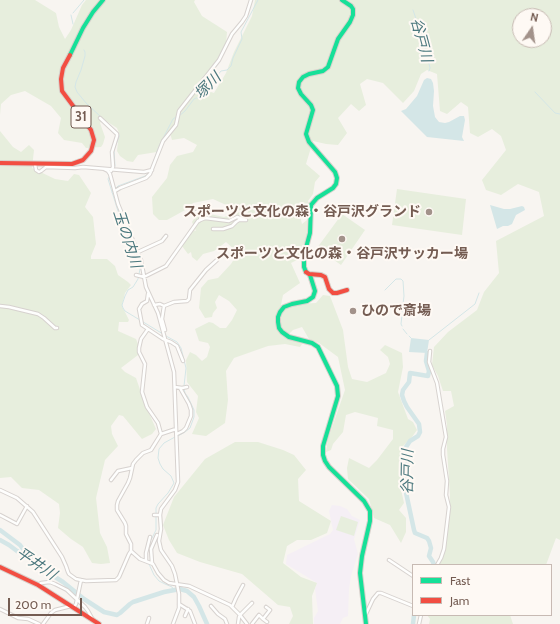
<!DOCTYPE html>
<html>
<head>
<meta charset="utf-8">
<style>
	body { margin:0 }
	#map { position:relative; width:560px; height:624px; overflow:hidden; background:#f8f5f1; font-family:Cabin,sans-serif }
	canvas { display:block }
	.legend { position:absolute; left:412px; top:564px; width:140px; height:52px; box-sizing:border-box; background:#fef9f4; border:1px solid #c7bab3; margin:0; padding:5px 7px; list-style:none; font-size:12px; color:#745c52 }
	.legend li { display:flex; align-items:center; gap:8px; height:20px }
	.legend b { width:20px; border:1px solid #c7bab3 }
	.north { position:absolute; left:512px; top:8px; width:40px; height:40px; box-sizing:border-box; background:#fef9f4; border:1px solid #c7bab3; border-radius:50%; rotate:13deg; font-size:11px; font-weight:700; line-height:16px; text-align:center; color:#745c52 }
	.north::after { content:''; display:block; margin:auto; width:14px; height:18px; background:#a2928a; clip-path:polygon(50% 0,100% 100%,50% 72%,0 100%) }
	.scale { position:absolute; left:8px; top:598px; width:74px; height:18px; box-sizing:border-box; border:2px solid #745c52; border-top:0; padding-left:5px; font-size:12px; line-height:14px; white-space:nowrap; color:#745c52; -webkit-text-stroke:3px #fef9f4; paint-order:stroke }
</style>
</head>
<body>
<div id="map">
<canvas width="560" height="624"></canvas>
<ul class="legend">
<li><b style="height:5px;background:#16e098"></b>Fast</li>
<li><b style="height:5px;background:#f24e42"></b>Jam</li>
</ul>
<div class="north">N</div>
<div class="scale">200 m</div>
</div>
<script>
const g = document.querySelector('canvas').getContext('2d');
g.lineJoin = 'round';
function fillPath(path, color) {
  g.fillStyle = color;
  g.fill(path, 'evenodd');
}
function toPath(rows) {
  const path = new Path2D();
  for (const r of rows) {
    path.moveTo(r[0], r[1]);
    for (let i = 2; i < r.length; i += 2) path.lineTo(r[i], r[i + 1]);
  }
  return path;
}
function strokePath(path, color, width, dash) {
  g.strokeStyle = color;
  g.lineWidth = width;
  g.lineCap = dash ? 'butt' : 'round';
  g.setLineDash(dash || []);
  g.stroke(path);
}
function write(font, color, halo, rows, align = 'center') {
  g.font = font + ' Cabin,"Noto Sans JP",sans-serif';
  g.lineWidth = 4;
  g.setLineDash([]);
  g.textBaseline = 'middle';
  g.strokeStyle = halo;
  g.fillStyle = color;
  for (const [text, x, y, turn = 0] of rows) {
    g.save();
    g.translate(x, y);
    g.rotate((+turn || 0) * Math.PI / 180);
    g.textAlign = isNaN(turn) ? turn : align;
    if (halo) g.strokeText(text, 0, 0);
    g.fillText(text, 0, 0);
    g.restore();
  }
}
const education = toPath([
	[332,505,340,506,347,509,352,516,360,520,354,539,358,554,351,576,349,589,348,616,343,618,340,624,314,624,314,618,318,611,315,589,317,583,286,564,287,555,330,534,333,530,329,511]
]);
const green = toPath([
	[0,0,35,0,56,13,59,27,65,39,71,30,82,5,86,0,195,0,194,2,202,16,227,32,226,44,219,60,202,84,202,91,207,94,211,92,214,93,226,73,234,52,252,16,255,0,560,0,560,540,556,538,546,565,439,565,443,558,449,517,450,495,447,449,447,425,445,411,454,406,451,391,443,391,438,376,432,365,434,347,448,332,477,310,484,292,499,273,496,241,544,216,539,192,518,184,501,195,486,190,482,180,506,150,501,136,492,129,478,137,470,133,468,107,461,102,447,114,440,111,437,74,427,70,421,74,414,91,403,103,383,83,367,79,360,84,366,105,359,111,351,104,338,118,347,133,338,145,326,144,313,141,306,164,320,176,315,182,313,194,308,201,309,203,308,206,305,205,303,209,301,220,302,224,307,220,307,234,301,258,291,263,300,283,283,295,281,305,316,303,323,295,330,296,343,330,348,367,352,379,367,382,386,373,390,364,388,357,380,350,385,345,402,353,403,367,398,392,408,419,413,422,417,430,412,437,401,448,403,465,400,485,404,503,399,510,406,518,406,532,401,543,390,525,374,518,369,499,348,479,347,468,349,458,369,468,377,460,393,439,393,430,377,426,378,418,355,412,346,415,343,432,333,444,331,450,326,452,328,439,345,390,338,357,319,343,309,339,302,327,293,330,286,337,302,344,300,347,285,344,268,346,234,358,226,371,228,400,225,423,206,436,192,434,199,418,196,412,198,396,187,382,186,360,190,352,196,355,202,361,207,357,210,347,208,343,199,341,195,329,209,322,213,323,220,328,226,328,232,320,237,310,229,301,219,295,215,302,217,308,213,313,212,317,205,318,199,308,201,288,208,280,218,278,231,264,236,256,237,252,226,242,214,251,203,254,197,261,192,257,191,252,188,254,182,246,193,230,196,231,192,222,196,216,210,214,224,217,240,212,247,214,248,211,237,210,213,199,193,203,187,209,167,220,159,220,153,214,152,197,167,178,170,165,177,156,193,152,197,145,184,138,172,140,170,133,165,137,157,152,138,155,133,162,127,161,120,156,117,151,119,133,117,128,103,119,100,123,105,137,103,144,101,147,86,148,82,143,64,140,58,133,61,118,51,106,25,91,11,95,1,104,0,115],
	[520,16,544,16,544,40,520,40],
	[0,131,13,147,21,152,29,145,34,150,32,168,55,179,68,181,74,174,79,175,91,193,85,207,93,217,96,244,91,256,91,259,107,259,115,266,118,275,128,282,131,285,125,293,122,306,129,320,128,322,119,322,118,331,136,339,138,344,138,355,121,368,125,372,136,378,145,404,156,429,152,434,142,439,123,416,119,415,111,426,112,434,118,446,105,460,96,498,100,533,107,547,110,563,101,564,92,563,83,547,71,539,58,528,60,513,59,504,39,490,22,488,11,477,0,478],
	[397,189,466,199,462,235,392,225],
	[342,214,365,230,341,265,317,248],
	[235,442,258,442,283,450,294,455,306,470,298,479,299,501,331,521,327,533,311,540,297,540,287,546,283,563,301,577,317,583,312,596,313,624,289,624,293,616,290,607,278,605,242,574,200,562,177,553,169,540,163,525,174,497,205,459],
	[341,516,358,522,354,536,336,530],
	[427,615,510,615,513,624,429,624,430,619]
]);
const water = toPath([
	[427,78,431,79,433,83,434,91,433,106,435,117,439,122,445,123,449,122,460,116,464,116,465,120,462,137,464,141,427,137,401,111,406,109,417,96,424,80],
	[490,205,504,209,510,209,522,206,524,207,525,210,516,215,512,224,508,226,503,226,497,229],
	[411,338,429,340,427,353,409,352]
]);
const stream = toPath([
	[413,10,423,39,430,68,429,71],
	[73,13,84,0],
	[71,15,73,24],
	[84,50,85,52,85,56,81,70,76,82,75,87,77,92,86,103,101,117,117,132,119,135,119,137,114,150,115,166,111,174],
	[535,92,555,113,560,114],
	[179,116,185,111,194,99,196,98,200,98,204,89,213,81,221,71,227,70,231,66,233,58,242,39,241,32,258,0],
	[151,168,159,146,173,119,176,117],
	[109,177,108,179,117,208,140,269,138,279,133,287,128,290,125,296,122,305,123,308,125,311,163,334],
	[112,192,118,186,145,176,148,174],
	[385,290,396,279,401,279,403,281,404,296,402,312],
	[402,326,401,324,402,315],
	[403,329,407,334],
	[166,336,177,342,181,348,186,368,184,386],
	[409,336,411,338],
	[429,340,475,304,479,293],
	[178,436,185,432,190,428,194,417,194,410,188,397,185,393,184,389],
	[156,514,156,508,158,504,168,493,174,483,171,476,163,469,160,464,158,458,159,449,164,443,175,437],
	[151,540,156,530,156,517],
	[147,557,149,564,154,575,159,581,165,584,172,587,174,590]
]);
const river = toPath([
	[427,353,426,361,429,371,428,376,410,373,409,382,403,390,402,395,404,401,407,407,419,424,420,432,418,436,410,441,406,447,406,453,408,460,406,467,405,474,406,482,405,488,414,530,415,533,427,538,429,541,431,548,429,556,433,562,434,565],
	[0,530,20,545,29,557],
	[0,540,9,545,17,551,30,558,44,570,63,582,84,599,104,612,117,615,120,613,130,604,133,602,164,592,180,589,187,591,194,597,199,606,207,624],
	[413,624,414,615]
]);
const street = toPath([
	[100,118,117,134,117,136,112,152,113,167,111,171],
	[35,164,36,170,39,172,41,171,46,167,75,168,83,167,144,172,152,170],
	[104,169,108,171,110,174,118,204,141,260,146,287,158,313,174,372,178,482,175,490,161,509,160,515,161,529,159,541,161,550,172,566,175,574,179,594,179,608,173,624],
	[115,191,120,188,146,178,150,174,163,141,176,125,179,111,219,60,232,34,242,22,246,16,251,0],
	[190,213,194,213,202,209,209,211,203,214,199,221],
	[213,229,223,229,232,226,236,222,239,220,244,220],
	[138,252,162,241,166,236],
	[136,275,144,277,166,266,198,221,205,218,229,221,237,217,246,220],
	[148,294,147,301,142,304,139,309,142,325,163,339,171,342,177,346,183,361],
	[154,305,160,304,164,306],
	[0,306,9,307,38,314,44,318,55,328,57,328],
	[148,329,141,339,139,348,139,352,145,364,142,392,147,407,158,423,161,434],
	[165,330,162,319,164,306,174,302,187,301,189,299,190,290,206,270,217,260],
	[430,351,429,362,437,383,446,437,443,449,443,455,447,481,446,495,449,507,444,549,441,558,437,565],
	[175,387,182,388,187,387],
	[176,429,161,434,151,450,143,453,136,460,133,464,130,478,128,483,118,501,117,505,117,510,125,523,126,526,126,534,131,544,131,551,140,559,153,564,158,573,164,580,169,583,189,586,230,605,240,615,247,624],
	[177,434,183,431,186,428,191,416,191,410,189,404,180,388],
	[111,480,118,471,132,468],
	[0,490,17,498,33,512,62,557,66,566,68,572,69,574,76,579,86,581,116,580,119,577,129,554,131,551],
	[0,515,17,524,27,506],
	[154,515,160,515],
	[389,560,413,576],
	[146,561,146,553,150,537],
	[152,563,151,549,157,535],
	[38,585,41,583,50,582,55,584,67,590,85,607,88,611,93,620],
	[179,604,190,611,195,624],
	[211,606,218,614,225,619,227,624],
	[74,607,76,604,81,580],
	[232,607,236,598,243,585],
	[0,609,18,618,28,619,39,624],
	[185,616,188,609],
	[365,616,373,599,378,593,381,593,413,606],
	[263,619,267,622],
	[43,624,51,613,55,610,71,606],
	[147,624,149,618],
	[238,624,239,617,241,614,252,603],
	[252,624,259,615,263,619,270,610,266,607],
	[419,624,421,615]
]);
const fast = toPath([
	[70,55,83,28,93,12,103,0],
	[306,272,304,267,304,255,310,233,311,205,317,198,333,188,336,184,337,178,335,172,309,142,306,134,313,110,311,105,301,94,298,88,299,82,303,77,309,74,323,71,328,67,338,39,350,22,353,15,353,9,351,6,342,0],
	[310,275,315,291,313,297,307,301,292,304,284,307,280,312,278,317,278,322,279,328,282,332,289,337,312,343,318,347,337,386,338,396,323,446,323,455,325,461,329,467,364,501,370,511,370,521,362,556,360,573,366,624]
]);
const jam = toPath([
	[0,163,72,164,83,160,91,151,94,140,91,130,62,91,61,79,63,68,70,55],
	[306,272,309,274,321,275,325,277,329,289,333,293,337,293,347,290],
	[0,567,38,585,99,624]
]);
const markers = [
	[429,212,4,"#a2928a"],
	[342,239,4,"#a2928a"],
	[353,311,4,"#a2928a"]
];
const shields = [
	[81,117,20]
];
const shieldNames = [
	["31",81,117]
];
const poiNames = [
	["スポーツと文化の森・谷戸沢グランド",421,212],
	["スポーツと文化の森・谷戸沢サッカー場",342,254,"center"],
	["ひので斎場",361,311,"left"]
];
const waterNames = [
	["谷戸川",421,40,75],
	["塚川",208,86,-45],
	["玉の内川",127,239,72],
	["谷戸川",408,472,-89],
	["平井川",36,564,34]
];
fillPath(education, '#f5eff5');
fillPath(green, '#e7eedd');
fillPath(water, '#d4e6e7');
strokePath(stream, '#d4e6e7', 1);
strokePath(river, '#d4e6e7', 4.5);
strokePath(street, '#d7d2cf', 4.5);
strokePath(fast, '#d8d1cc', 6);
strokePath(jam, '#d8d1cc', 6);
strokePath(street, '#fefefd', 2.5);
strokePath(fast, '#16e098', 4);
strokePath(jam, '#f24e42', 4);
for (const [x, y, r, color] of markers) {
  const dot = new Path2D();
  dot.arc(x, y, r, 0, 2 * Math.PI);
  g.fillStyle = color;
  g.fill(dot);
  strokePath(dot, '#fef9f4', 1.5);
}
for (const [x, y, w] of shields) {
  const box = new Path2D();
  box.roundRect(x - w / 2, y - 11, w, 22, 3);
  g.fillStyle = '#fef9f4';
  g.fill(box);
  strokePath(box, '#745c52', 1);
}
write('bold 13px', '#745c52', null, shieldNames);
write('bold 14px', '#745c52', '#fef9f4', poiNames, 'right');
write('italic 15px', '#4b787e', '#fef9f4', waterNames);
</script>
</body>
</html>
